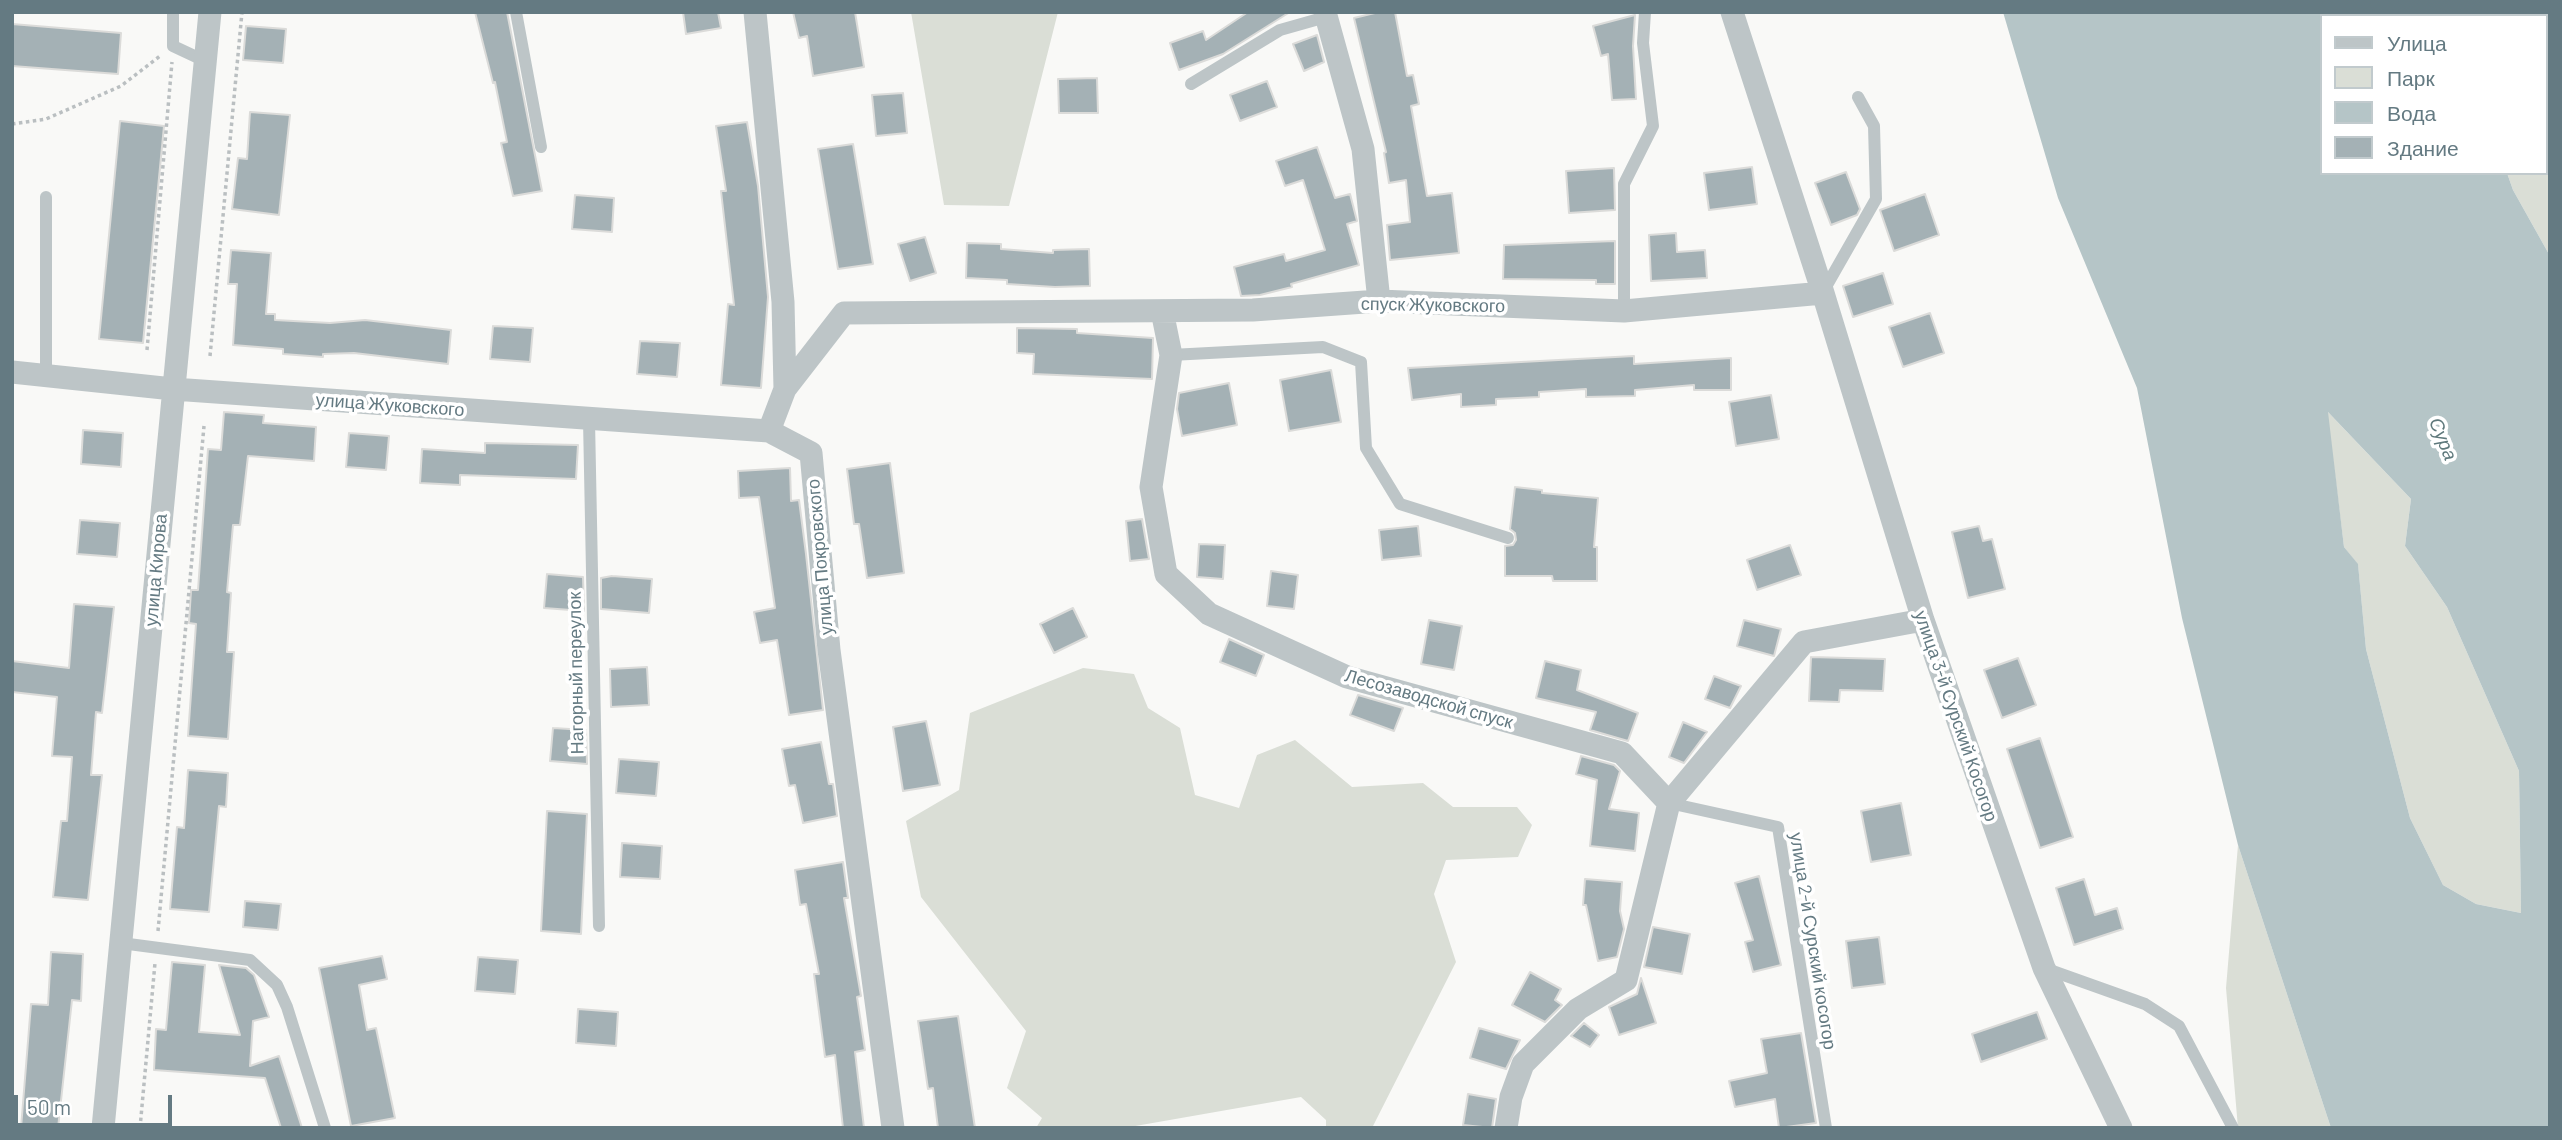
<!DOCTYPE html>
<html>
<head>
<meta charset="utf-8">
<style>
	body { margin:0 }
	#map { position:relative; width:2562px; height:1140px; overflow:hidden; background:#f9f9f7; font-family:Barlow,sans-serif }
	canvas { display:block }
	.frame { position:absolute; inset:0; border:14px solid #647a82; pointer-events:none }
	.legend { position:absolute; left:2320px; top:14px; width:228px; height:161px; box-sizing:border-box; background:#fff; border:2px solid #c1cacd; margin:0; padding:9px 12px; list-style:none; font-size:21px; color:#647a82 }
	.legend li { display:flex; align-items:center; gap:14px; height:35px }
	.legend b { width:35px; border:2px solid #c1cacd }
	.scale { position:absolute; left:14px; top:1095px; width:158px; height:32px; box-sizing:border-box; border:4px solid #647a82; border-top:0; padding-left:9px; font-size:21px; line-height:24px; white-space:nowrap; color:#647a82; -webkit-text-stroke:5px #fff; paint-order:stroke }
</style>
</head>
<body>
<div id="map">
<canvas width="2562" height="1140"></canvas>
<div class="frame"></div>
<ul class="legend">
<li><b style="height:9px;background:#bdc5c7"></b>Улица</li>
<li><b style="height:19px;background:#daded6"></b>Парк</li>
<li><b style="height:19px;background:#b5c5c7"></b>Вода</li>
<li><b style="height:19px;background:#a4b1b5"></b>Здание</li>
</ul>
<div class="scale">50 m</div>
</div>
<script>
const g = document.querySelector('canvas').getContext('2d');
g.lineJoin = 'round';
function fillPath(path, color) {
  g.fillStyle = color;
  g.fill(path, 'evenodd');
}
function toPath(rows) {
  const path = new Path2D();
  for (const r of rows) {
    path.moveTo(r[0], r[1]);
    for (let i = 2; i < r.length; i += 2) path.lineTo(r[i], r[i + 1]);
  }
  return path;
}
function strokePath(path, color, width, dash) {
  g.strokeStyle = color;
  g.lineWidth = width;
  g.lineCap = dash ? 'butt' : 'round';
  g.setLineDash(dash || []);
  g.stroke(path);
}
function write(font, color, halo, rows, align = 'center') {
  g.font = font + ' Barlow,sans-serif';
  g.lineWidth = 7;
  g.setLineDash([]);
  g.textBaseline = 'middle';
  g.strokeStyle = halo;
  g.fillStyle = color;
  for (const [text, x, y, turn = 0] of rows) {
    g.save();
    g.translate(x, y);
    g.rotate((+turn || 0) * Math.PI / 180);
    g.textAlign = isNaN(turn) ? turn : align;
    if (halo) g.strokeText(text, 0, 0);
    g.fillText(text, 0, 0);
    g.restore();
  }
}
const green = toPath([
	[911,12,1058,12,1009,206,944,205],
	[2453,12,2550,12,2550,256,2513,190,2507,173,2546,173,2546,16,2454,16],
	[2327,411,2411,499,2405,546,2447,607,2519,771,2521,913,2476,904,2443,885,2410,818,2366,649,2358,565,2344,547],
	[1083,668,1134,674,1148,708,1180,728,1195,795,1239,808,1257,755,1295,740,1352,787,1423,783,1453,807,1517,807,1532,825,1518,857,1446,860,1434,894,1456,962,1372,1128,1326,1128,1326,1120,1301,1097,1124,1128,1036,1128,1042,1118,1007,1088,1026,1031,921,897,906,821,959,790,970,713],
	[2238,845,2331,1128,2238,1128,2226,988]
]);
const water = toPath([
	[2003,12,2453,12,2454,16,2322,16,2322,173,2507,173,2513,190,2550,256,2550,1128,2331,1128,2238,845,2182,618,2137,388,2058,198],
	[2328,412,2411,499,2405,546,2447,607,2519,771,2521,913,2476,904,2443,885,2410,818,2366,649,2358,564,2344,547]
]);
const building = toPath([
	[475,12,507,12,542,191,513,196,501,143,507,142,495,82,493,83,475,12],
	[683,12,718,12,721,28,686,34,683,12],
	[793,12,855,12,864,67,813,76,807,36,799,38,793,12],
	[1248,12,1290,12,1223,54,1179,70,1170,43,1203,31,1206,40,1248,12],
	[1379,12,1395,12,1407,76,1413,75,1419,104,1411,106,1427,196,1452,193,1459,253,1390,260,1387,225,1410,222,1406,180,1389,183,1384,153,1386,152,1354,18,1379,12],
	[1635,15,1633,46,1636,99,1612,100,1608,54,1601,56,1593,26,1635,15],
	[12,24,121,33,118,74,12,66,12,24],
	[246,26,286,29,283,63,243,60,246,26],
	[1317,35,1324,62,1304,71,1293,44,1317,35],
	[1097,78,1098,113,1059,113,1058,79,1097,78],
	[1267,81,1277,107,1240,121,1230,95,1267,81],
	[903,93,907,133,876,136,872,95,903,93],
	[250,112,290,115,279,215,232,209,238,158,247,159,250,112],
	[120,121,164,126,143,343,99,339,120,121],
	[747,122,758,186,768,297,761,388,721,385,728,304,734,305,721,191,726,191,716,126,747,122],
	[853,144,873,264,838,269,818,149,853,144],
	[1317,147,1335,198,1350,194,1357,221,1347,224,1359,265,1291,284,1292,287,1260,295,1241,296,1234,267,1284,254,1286,261,1325,250,1303,180,1285,186,1276,161,1317,147],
	[1752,167,1757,204,1709,210,1704,173,1752,167],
	[1614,168,1615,210,1569,213,1566,171,1614,168],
	[1846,172,1860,209,1857,215,1831,225,1815,183,1846,172],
	[1925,194,1939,235,1894,251,1880,210,1925,194],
	[575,195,614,198,612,232,572,229,575,195],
	[1676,233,1677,252,1705,250,1707,278,1651,281,1649,235,1676,233],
	[925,237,936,273,910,281,898,244,925,237],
	[1615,241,1615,284,1596,284,1596,280,1503,279,1504,245,1615,241],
	[967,243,1001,244,1001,249,1053,253,1053,250,1089,249,1090,286,1055,287,1007,284,1007,280,966,278,967,243],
	[231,250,271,253,266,314,275,314,275,320,330,323,365,320,451,330,448,364,354,353,323,354,323,357,283,354,283,349,233,345,237,284,228,284,231,250],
	[1883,273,1893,304,1853,317,1843,286,1883,273],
	[1930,313,1944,353,1903,367,1889,327,1930,313],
	[493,326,533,328,530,362,490,359,493,326],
	[1017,328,1077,329,1077,333,1153,338,1152,379,1033,374,1034,354,1017,353,1017,328],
	[640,341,680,343,677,377,637,374,640,341],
	[1634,356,1634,364,1731,358,1731,390,1694,390,1694,385,1635,390,1635,396,1586,397,1586,389,1539,392,1539,397,1496,399,1496,405,1461,407,1461,394,1412,400,1408,368,1634,356],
	[1331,370,1341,422,1289,431,1280,380,1331,370],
	[1229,383,1237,425,1182,436,1177,409,1179,393,1229,383],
	[1771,395,1779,439,1736,446,1729,402,1771,395],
	[224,412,264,415,263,423,316,427,314,461,248,456,240,525,233,525,227,592,231,593,227,652,234,652,228,739,188,736,196,624,189,623,191,590,198,590,208,449,221,450,224,412],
	[83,430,123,433,121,467,81,464,83,430],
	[349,433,389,436,386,470,346,467,349,433],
	[485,443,578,445,576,479,460,475,460,485,420,483,422,449,485,453,485,443],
	[890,463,904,573,867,578,859,524,854,524,847,469,890,463],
	[790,468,791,501,799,500,806,554,823,710,789,715,777,640,760,643,754,612,775,608,759,497,739,498,738,471,790,468],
	[1515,487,1542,490,1542,493,1598,498,1594,547,1597,547,1597,581,1553,581,1552,576,1505,576,1505,546,1513,545,1516,540,1515,533,1510,529,1515,487],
	[1142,519,1149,559,1130,561,1126,521,1142,519],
	[80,520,120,523,117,557,77,554,80,520],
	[1418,526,1421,556,1382,560,1379,530,1418,526],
	[1979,526,1983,541,1992,539,2005,589,1968,598,1952,532,1979,526],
	[1199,544,1225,545,1223,579,1197,577,1199,544],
	[1790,545,1801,575,1757,590,1747,560,1790,545],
	[1271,571,1298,575,1294,609,1267,606,1271,571],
	[547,574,583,577,584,611,544,608,547,574],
	[612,576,652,579,649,613,601,609,601,578,612,576],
	[74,604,114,607,102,713,96,712,91,775,102,775,88,900,53,897,61,821,67,821,72,757,52,756,57,697,12,692,12,661,69,668,74,604],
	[1073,608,1087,637,1054,653,1040,624,1073,608],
	[1429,620,1462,626,1454,670,1421,664,1429,620],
	[1744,620,1781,629,1774,656,1737,646,1744,620],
	[1229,639,1264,655,1256,676,1220,662,1229,639],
	[1811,657,1885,659,1883,691,1840,690,1839,702,1809,701,1811,657],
	[2018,658,2036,705,2002,718,1984,670,2018,658],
	[1545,661,1581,670,1577,690,1638,713,1628,741,1590,730,1596,712,1536,698,1545,661],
	[647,667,649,705,611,707,610,669,647,667],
	[1714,676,1741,686,1730,708,1705,699,1714,676],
	[1358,695,1403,708,1394,731,1350,715,1358,695],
	[926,721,940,785,903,791,893,727,926,721],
	[1683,722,1707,732,1684,763,1669,757,1683,722],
	[553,728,586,730,587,764,550,761,553,728],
	[2040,738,2073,837,2040,848,2007,749,2040,738],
	[821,742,829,784,833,784,837,816,803,823,795,785,789,786,782,749,821,742],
	[1581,756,1614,765,1620,771,1609,809,1639,813,1635,851,1590,846,1597,780,1576,774,1581,756],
	[619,759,659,762,656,796,616,793,619,759],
	[188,770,228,773,226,807,219,806,209,912,170,909,177,827,184,828,188,770],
	[1901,803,1911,855,1871,862,1861,811,1901,803],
	[547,811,587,814,581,934,541,931,547,811],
	[622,843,662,846,660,879,620,877,622,843],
	[843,862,848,898,844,898,861,996,857,997,865,1050,855,1052,864,1128,843,1128,835,1055,825,1057,814,974,819,974,806,904,800,905,795,870,843,862],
	[1759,876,1781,965,1753,972,1745,942,1753,940,1735,883,1759,876],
	[1585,879,1622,882,1620,911,1624,929,1617,957,1598,961,1586,905,1583,905,1585,879],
	[2084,879,2095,915,2117,908,2123,929,2074,945,2056,888,2084,879],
	[245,901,281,904,278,930,243,927,245,901],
	[1653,927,1690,934,1682,974,1644,967,1653,927],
	[1879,937,1885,984,1852,988,1846,941,1879,937],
	[51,952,83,954,81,1001,72,1000,58,1128,21,1128,31,1004,48,1005,51,952],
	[382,956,387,979,359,985,367,1030,376,1028,395,1118,351,1126,319,968,382,956],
	[478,957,518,960,515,994,475,991,478,957],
	[172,962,205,965,199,1032,240,1035,219,965,246,968,254,975,269,1017,253,1021,250,1066,279,1056,302,1128,281,1128,265,1078,154,1070,156,1029,166,1030,172,962],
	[1530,972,1561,989,1555,1000,1562,1005,1545,1022,1512,1005,1530,972],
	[1641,978,1656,1023,1619,1035,1609,1007,1637,994,1641,978],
	[578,1009,618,1012,616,1046,576,1043,578,1009],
	[2037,1012,2047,1039,1981,1062,1972,1034,2037,1012],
	[958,1016,975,1128,938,1128,933,1088,928,1089,918,1021,958,1016],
	[1584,1023,1599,1035,1590,1047,1571,1036,1584,1023],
	[1479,1028,1520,1040,1506,1069,1470,1058,1479,1028],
	[1801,1033,1816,1123,1779,1128,1775,1099,1735,1107,1729,1081,1767,1073,1761,1039,1801,1033],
	[1468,1094,1496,1099,1492,1128,1463,1125,1468,1094]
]);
const path = toPath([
	[12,124,46,119,121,86,160,56],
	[147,350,172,62],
	[210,356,242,12],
	[158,931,204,426],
	[140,1128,155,963]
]);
const service = toPath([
	[173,12,173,46,205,61],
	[516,12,541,147],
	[1191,84,1280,30,1326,17],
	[46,197,46,376],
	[1823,292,1876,199,1874,126,1858,97],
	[1624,311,1624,184,1653,126,1643,43,1645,12],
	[1171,355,1323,347,1361,362,1366,448,1400,504,1508,538],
	[589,420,599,926],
	[1669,803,1778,827,1826,1128],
	[121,943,250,960,277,985,287,1007,325,1128],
	[2044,968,2145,1004,2179,1026,2233,1128]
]);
const minor = toPath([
	[755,12,783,302,785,389,769,431,811,453,829,650,893,1128],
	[1325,12,1363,149,1379,301],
	[1732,12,1823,293,1923,620,2044,968,2121,1128],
	[1162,311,1171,355,1151,487,1166,574,1209,614,1347,677,1622,753,1669,803],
	[12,372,173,389,769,431],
	[785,389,844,313,1253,310,1379,301,1624,311,1823,293],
	[103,1128,210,12],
	[1506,1128,1511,1097,1523,1064,1578,1009,1626,980,1669,803,1804,642,1923,620]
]);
const streetNames = [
	["спуск Жуковского",1433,305,1],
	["улица Жуковского",390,405,4],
	["улица Покровского",820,557,-95],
	["улица Кирова",156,570,-85],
	["Нагорный переулок",576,673,-91],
	["Лесозаводской спуск",1429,699,16],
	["улица 3-й Сурский Косогор",1956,716,71],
	["улица 2-й Сурский косогор",1813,941,81]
];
const waterNames = [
	["Сура",2443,439,68]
];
fillPath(green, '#daded6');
fillPath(water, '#b5c5c7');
fillPath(building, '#a4b1b5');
strokePath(building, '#dbdbd9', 2);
strokePath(path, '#babfc1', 3.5, [3.5, 3.5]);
strokePath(service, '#bdc5c7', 12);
strokePath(minor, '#bdc5c7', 23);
write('18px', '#647a82', '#fff', streetNames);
write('italic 19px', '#5f797c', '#fff', waterNames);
</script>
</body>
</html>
